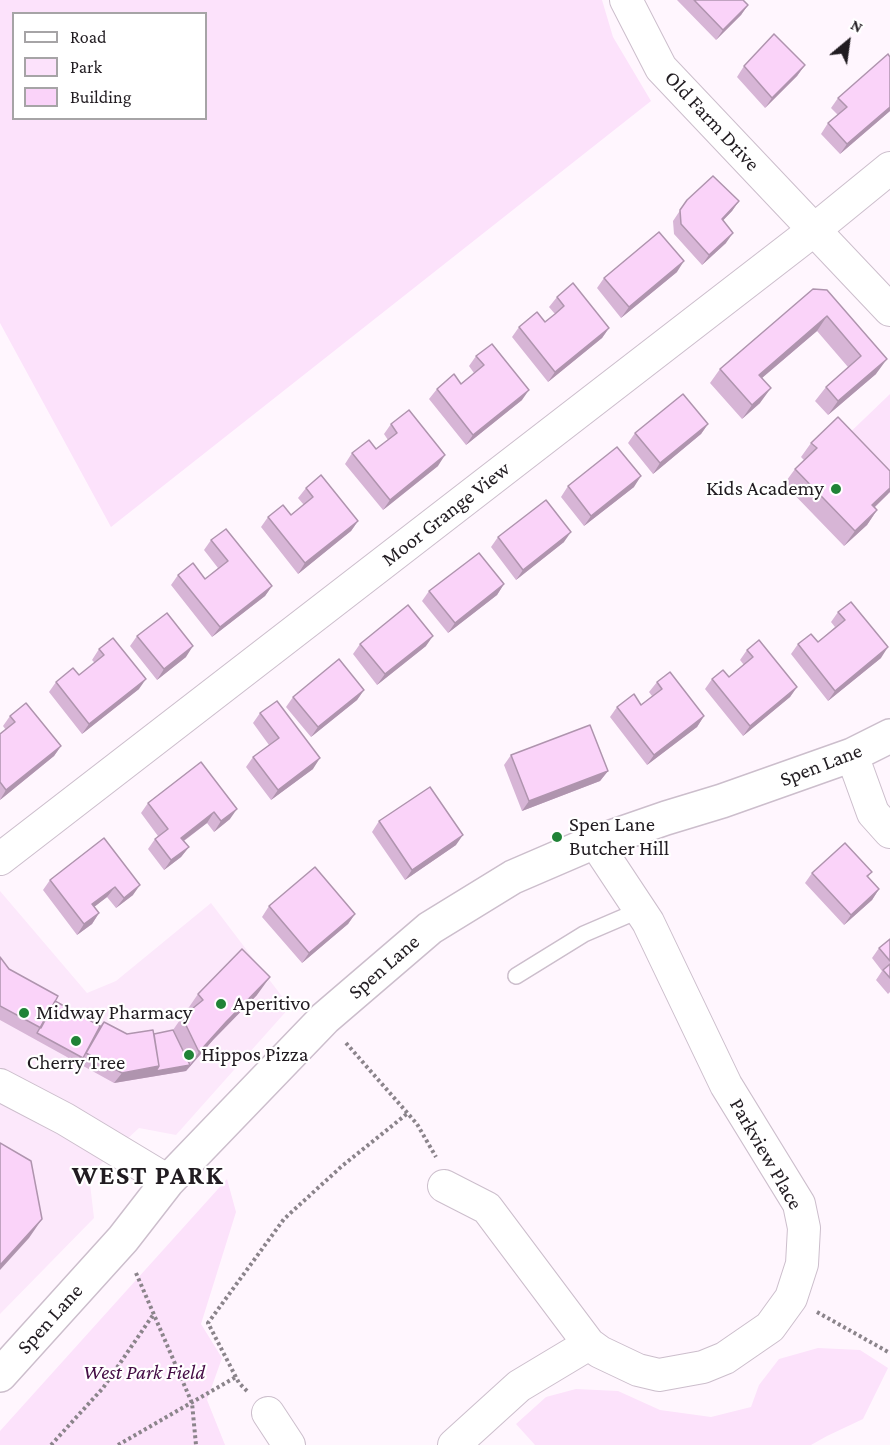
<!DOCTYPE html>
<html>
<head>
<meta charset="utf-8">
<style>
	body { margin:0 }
	#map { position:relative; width:890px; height:1445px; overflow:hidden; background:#fff6fe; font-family:"Crimson Pro",serif }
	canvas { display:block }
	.legend { position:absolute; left:12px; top:12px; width:195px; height:108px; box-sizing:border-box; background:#fff; border:2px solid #a6a4a6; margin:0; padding:8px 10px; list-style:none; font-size:18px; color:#211c21 }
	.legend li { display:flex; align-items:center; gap:12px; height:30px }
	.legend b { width:30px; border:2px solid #a6a4a6 }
	.north { position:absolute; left:818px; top:12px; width:60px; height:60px; -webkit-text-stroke:4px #fff; paint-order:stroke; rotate:29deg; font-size:16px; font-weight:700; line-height:24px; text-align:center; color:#211c21 }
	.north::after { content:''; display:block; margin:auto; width:21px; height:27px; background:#211c21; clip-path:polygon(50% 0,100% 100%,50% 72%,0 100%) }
</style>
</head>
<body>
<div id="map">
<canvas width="890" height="1445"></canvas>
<ul class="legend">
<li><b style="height:8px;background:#fff"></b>Road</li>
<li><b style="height:16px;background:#fce2fb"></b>Park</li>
<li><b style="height:16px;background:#fad3f9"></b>Building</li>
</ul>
<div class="north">N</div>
</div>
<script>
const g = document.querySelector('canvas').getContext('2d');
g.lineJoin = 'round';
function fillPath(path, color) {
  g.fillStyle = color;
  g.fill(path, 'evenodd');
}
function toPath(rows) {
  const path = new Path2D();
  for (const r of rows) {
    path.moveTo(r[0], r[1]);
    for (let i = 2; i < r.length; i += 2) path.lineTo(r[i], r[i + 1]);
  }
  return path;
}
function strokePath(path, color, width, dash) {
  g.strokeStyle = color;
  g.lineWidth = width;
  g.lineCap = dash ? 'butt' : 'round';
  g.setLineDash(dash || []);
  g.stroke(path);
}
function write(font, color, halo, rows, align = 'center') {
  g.font = font + ' "Crimson Pro",serif';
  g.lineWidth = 4.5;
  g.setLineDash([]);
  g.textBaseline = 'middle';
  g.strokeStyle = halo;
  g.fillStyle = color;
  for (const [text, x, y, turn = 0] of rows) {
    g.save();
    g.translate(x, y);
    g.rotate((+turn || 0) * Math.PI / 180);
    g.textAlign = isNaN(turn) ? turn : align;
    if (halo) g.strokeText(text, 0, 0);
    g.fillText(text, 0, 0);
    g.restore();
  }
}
const built = toPath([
	[0,891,87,993,116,981,211,903,290,1007,176,1135,139,1128,89,1175,94,1218,0,1314]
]);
const green = toPath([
	[0,0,602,0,613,37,651,101,111,527,0,323],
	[14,14,206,14,206,118,14,118],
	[890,394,890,494,839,443],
	[227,1179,236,1212,201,1324,222,1358,207,1400,225,1445,0,1445,0,1431],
	[818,1348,860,1350,888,1368,863,1419,827,1436,811,1445,535,1445,516,1424,546,1397,576,1389,618,1391,660,1410,711,1417,751,1407,759,1385,779,1359]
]);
const path = toPath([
	[346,1043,417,1124,436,1157],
	[136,1273,192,1403,196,1445],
	[817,1312,890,1353],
	[247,1391,239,1383,208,1323,284,1219,342,1166,408,1113],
	[51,1445,103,1388,153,1315],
	[118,1445,236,1377]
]);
const lane = toPath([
	[516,976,584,934,640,910]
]);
const street = toPath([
	[626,0,661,68,890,310],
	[852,755,873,813,890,832],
	[0,859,814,230,890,168],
	[0,1085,65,1119,168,1181],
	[444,1186,487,1208,589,1344,600,1352,638,1370,659,1375,703,1367,725,1358,770,1327,791,1298,802,1264,804,1228,799,1204,726,1085,648,922,595,842],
	[268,1413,289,1445],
	[454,1445,519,1386,589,1344]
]);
const secondary = toPath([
	[0,1375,123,1239,168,1181,325,1018,430,928,513,877,585,846,666,818,722,801,852,755,890,736]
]);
const wall = toPath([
	[677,0,743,0,748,5,741,15,716,40],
	[805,65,797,76,765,108,737,77,744,66],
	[838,98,890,111,840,154,821,134,828,123,838,115,831,108],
	[687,200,739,201,732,211,723,220,726,243,702,265,674,234,673,221],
	[677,272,621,318,597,288,604,278],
	[813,289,876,374,828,415,815,401,826,387,848,367,817,331,762,378,760,403,742,419,710,383,720,369],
	[557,297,609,328,602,338,548,382,512,337,519,327,545,322,555,314,549,307],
	[476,356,522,400,466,445,429,399,437,389,461,384,474,373,469,366],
	[391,424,438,466,383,510,345,464,352,453,376,449,388,440,384,434],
	[708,424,701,434,653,474,628,443,635,433],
	[811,443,888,494,875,507,877,510,867,525,844,546,784,484,795,469,804,460,801,457],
	[568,486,634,487,584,526,561,497],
	[306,488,358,521,351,531,298,574,261,527,268,517,291,515,304,505,298,498],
	[498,537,564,542,516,580,491,547],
	[211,540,272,586,265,596,212,637,171,585,178,575,205,579,218,568,204,550],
	[504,584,497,595,448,633,422,601,429,591],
	[838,612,881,658,828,701,791,654,798,644,818,642,835,627,831,622],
	[137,636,186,657,157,680,130,646],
	[360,644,426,646,377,685,353,654],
	[99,649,139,689,82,734,49,692,56,682,79,675,95,663,92,660],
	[747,650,797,687,790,697,743,736,705,689,712,679,729,677,744,665,740,660],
	[657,682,704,716,697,727,647,765,610,717,617,707,641,705,652,696,649,692],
	[364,690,357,700,311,737,286,707,293,697],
	[260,713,313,769,271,800,246,767,253,757,269,745,253,723],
	[10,716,61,746,54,756,0,800,0,734,6,730,3,726],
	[511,755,608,771,600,781,522,811,504,765],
	[201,762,230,819,214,832,207,823,184,841,189,847,181,857,164,870,148,849,155,839,158,836,141,813,148,803],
	[379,821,456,845,405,880,372,832],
	[104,838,133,895,116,908,107,897,94,907,99,913,92,924,77,935,43,890,50,880],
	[872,872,868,877,879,889,872,900,844,925,805,883,812,873],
	[269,906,355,914,348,924,302,963,262,917],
	[890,939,890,992,888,994,876,980,882,971,872,958,879,948],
	[0,957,9,969,55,1001,100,1026,104,1022,127,1034,154,1034,173,1030,182,1017,186,1014,185,1013,198,994,257,995,213,1040,186,1071,114,1083,0,1020]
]);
const shadedWall = toPath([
	[748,5,741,15,716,40,723,30],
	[805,65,797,76,765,108,772,98],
	[890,107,890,111,840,154,847,144],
	[739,201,732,211,715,229,722,219],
	[733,233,726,243,702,265,709,255],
	[684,261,677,272,621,318,629,307],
	[827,316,817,331,749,389,759,375],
	[609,328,602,338,548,382,555,372],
	[887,359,876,374,828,415,838,401],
	[771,388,760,403,742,419,752,405],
	[529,390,522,400,466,445,473,435],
	[708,424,701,434,653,474,660,463],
	[445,455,438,466,383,510,390,500],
	[641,476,634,487,584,526,591,516],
	[890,488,890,492,888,494,862,519,872,505],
	[877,510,867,525,844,546,855,531],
	[358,521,351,531,298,574,305,563],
	[571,532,564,542,516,580,523,570],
	[504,584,497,595,448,633,455,623],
	[272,586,265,596,212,637,220,627],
	[433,636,426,646,377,685,385,674],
	[193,646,186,657,157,680,164,669],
	[888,647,881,658,828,701,835,691],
	[146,679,139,689,82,734,89,724],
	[797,687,790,697,743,736,750,726],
	[364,690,357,700,311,737,318,727],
	[704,716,697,727,647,765,654,755],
	[61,746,54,756,0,800,6,790],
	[320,758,313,769,271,800,278,790],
	[608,771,600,781,522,811,529,801],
	[237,809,230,819,214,832,221,821],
	[214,812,207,823,174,848,181,838],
	[463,835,456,845,405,880,412,870],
	[189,847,181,857,164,870,171,860],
	[140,885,133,895,116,908,124,898],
	[115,887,107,897,85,914,92,904],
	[879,889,872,900,844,925,851,915],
	[99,913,92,924,77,935,84,924],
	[355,914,348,924,302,963,309,953],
	[270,977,257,995,213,1040,186,1071,114,1083,122,1073,159,1066,190,1065,199,1052,226,1022],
	[42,1219,29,1238,0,1270,0,1265]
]);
const building = toPath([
	[694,0,743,0,748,5,723,30,694,0],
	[774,34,805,65,772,98,744,66,774,34],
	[888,54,890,57,890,107,847,144,828,123,847,107,838,98,888,54],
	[713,176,739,201,722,219,733,233,709,255,681,224,680,210,687,200,713,176],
	[659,232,684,261,629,307,604,278,659,232],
	[573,283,609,328,555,372,519,327,537,312,545,322,555,314,564,306,557,297,573,283],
	[813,289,827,290,887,359,838,401,826,387,861,356,827,316,759,375,771,388,752,405,720,369,813,289],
	[492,344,529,390,473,435,437,389,454,374,461,384,484,365,476,356,492,344],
	[683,394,708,424,660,463,635,433,683,394],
	[409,410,445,455,390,500,352,453,369,440,376,449,397,433,391,424,409,410],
	[838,417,890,471,890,488,872,505,877,510,855,531,795,469,817,448,811,443,838,417],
	[617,447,641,476,591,516,568,486,617,447],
	[321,475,358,521,305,563,268,517,283,505,291,515,313,497,306,488,321,475],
	[546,500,571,532,523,570,498,537,546,500],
	[226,529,272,586,220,627,178,575,193,563,205,579,228,561,211,540,226,529],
	[479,553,504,584,455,623,429,591,479,553],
	[851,602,888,647,835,691,798,644,811,634,818,642,845,620,838,612,851,602],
	[408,605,433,636,385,674,360,644,408,605],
	[167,613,193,646,164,669,137,636,167,613],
	[113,638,146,679,89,724,56,682,73,668,79,675,104,655,99,649,113,638],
	[759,640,797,687,750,726,712,679,723,670,729,677,753,657,747,650,759,640],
	[339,659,364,690,318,727,293,697,339,659],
	[670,672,704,716,654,755,617,707,634,694,641,705,662,689,657,682,670,672],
	[277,701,320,758,278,790,253,757,279,738,260,713,277,701],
	[26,703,61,746,6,790,0,782,0,734,15,722,10,716,26,703],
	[590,725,608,771,529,801,511,755,590,725],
	[201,762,237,809,221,821,214,812,181,838,189,847,171,860,155,839,168,829,148,803,201,762],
	[430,787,463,835,412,870,379,821,430,787],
	[104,838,140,885,124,898,115,887,92,904,99,913,84,924,50,880,104,838],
	[845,843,872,872,867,876,879,889,851,915,812,873,845,843],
	[315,867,355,914,309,953,269,906,315,867],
	[890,939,890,961,879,948,890,939],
	[242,949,270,977,226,1022,199,1052,182,1017,203,1000,198,994,242,949],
	[0,957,9,969,58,996,41,1028,0,1006,0,957],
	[890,964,890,978,883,970,890,964],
	[55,1001,100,1026,83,1058,37,1033,55,1001],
	[104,1022,127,1034,153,1030,159,1066,122,1073,86,1053,104,1022],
	[173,1030,190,1065,156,1071,159,1066,154,1034,173,1030],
	[0,1143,31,1161,42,1219,0,1265,0,1143]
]);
const markers = [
	[836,489,6,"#208337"],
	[557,837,6,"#208337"],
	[221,1004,6,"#208337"],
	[24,1013,6,"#208337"],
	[76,1041,6,"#208337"],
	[189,1055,6,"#208337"]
];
const streetNames = [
	["Old Farm Drive",712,121,47],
	["Moor Grange View",446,514,-38],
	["Spen Lane",821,765,-21],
	["Spen Lane",384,967,-41],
	["Parkview Place",766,1154,60],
	["Spen Lane",50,1319,-48]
];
const poiNames = [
	["Kids Academy",824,489,"right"],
	["Spen Lane",569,825],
	["Butcher Hill",569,849],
	["Aperitivo",233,1004],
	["Midway Pharmacy",36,1013],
	["Hippos Pizza",201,1055],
	["Cherry Tree",76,1063,"center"]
];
const parkNames = [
	["West Park Field",144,1373]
];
const districtNames = [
	["WEST PARK",148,1176]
];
fillPath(built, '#fce8fb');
fillPath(green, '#fce2fb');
strokePath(lane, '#ccbecc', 18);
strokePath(street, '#ccbecc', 34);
strokePath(secondary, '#ccbecc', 36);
strokePath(path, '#8b848b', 4, [3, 3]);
strokePath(lane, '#fff', 15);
strokePath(street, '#fff', 32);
strokePath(secondary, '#fff', 33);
fillPath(wall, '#d7b5d6');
fillPath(shadedWall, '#af94ae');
fillPath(building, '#fad3f9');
strokePath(building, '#af94ae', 1.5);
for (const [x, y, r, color] of markers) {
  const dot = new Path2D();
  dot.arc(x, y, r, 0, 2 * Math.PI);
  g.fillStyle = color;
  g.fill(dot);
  strokePath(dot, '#fff', 2);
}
write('21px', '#211c21', '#fff', streetNames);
write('21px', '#211c21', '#fff', poiNames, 'left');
write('italic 21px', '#450d46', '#fff', parkNames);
g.letterSpacing = '1.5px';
write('bold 27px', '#211c21', '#fff', districtNames);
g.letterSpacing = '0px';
</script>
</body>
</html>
